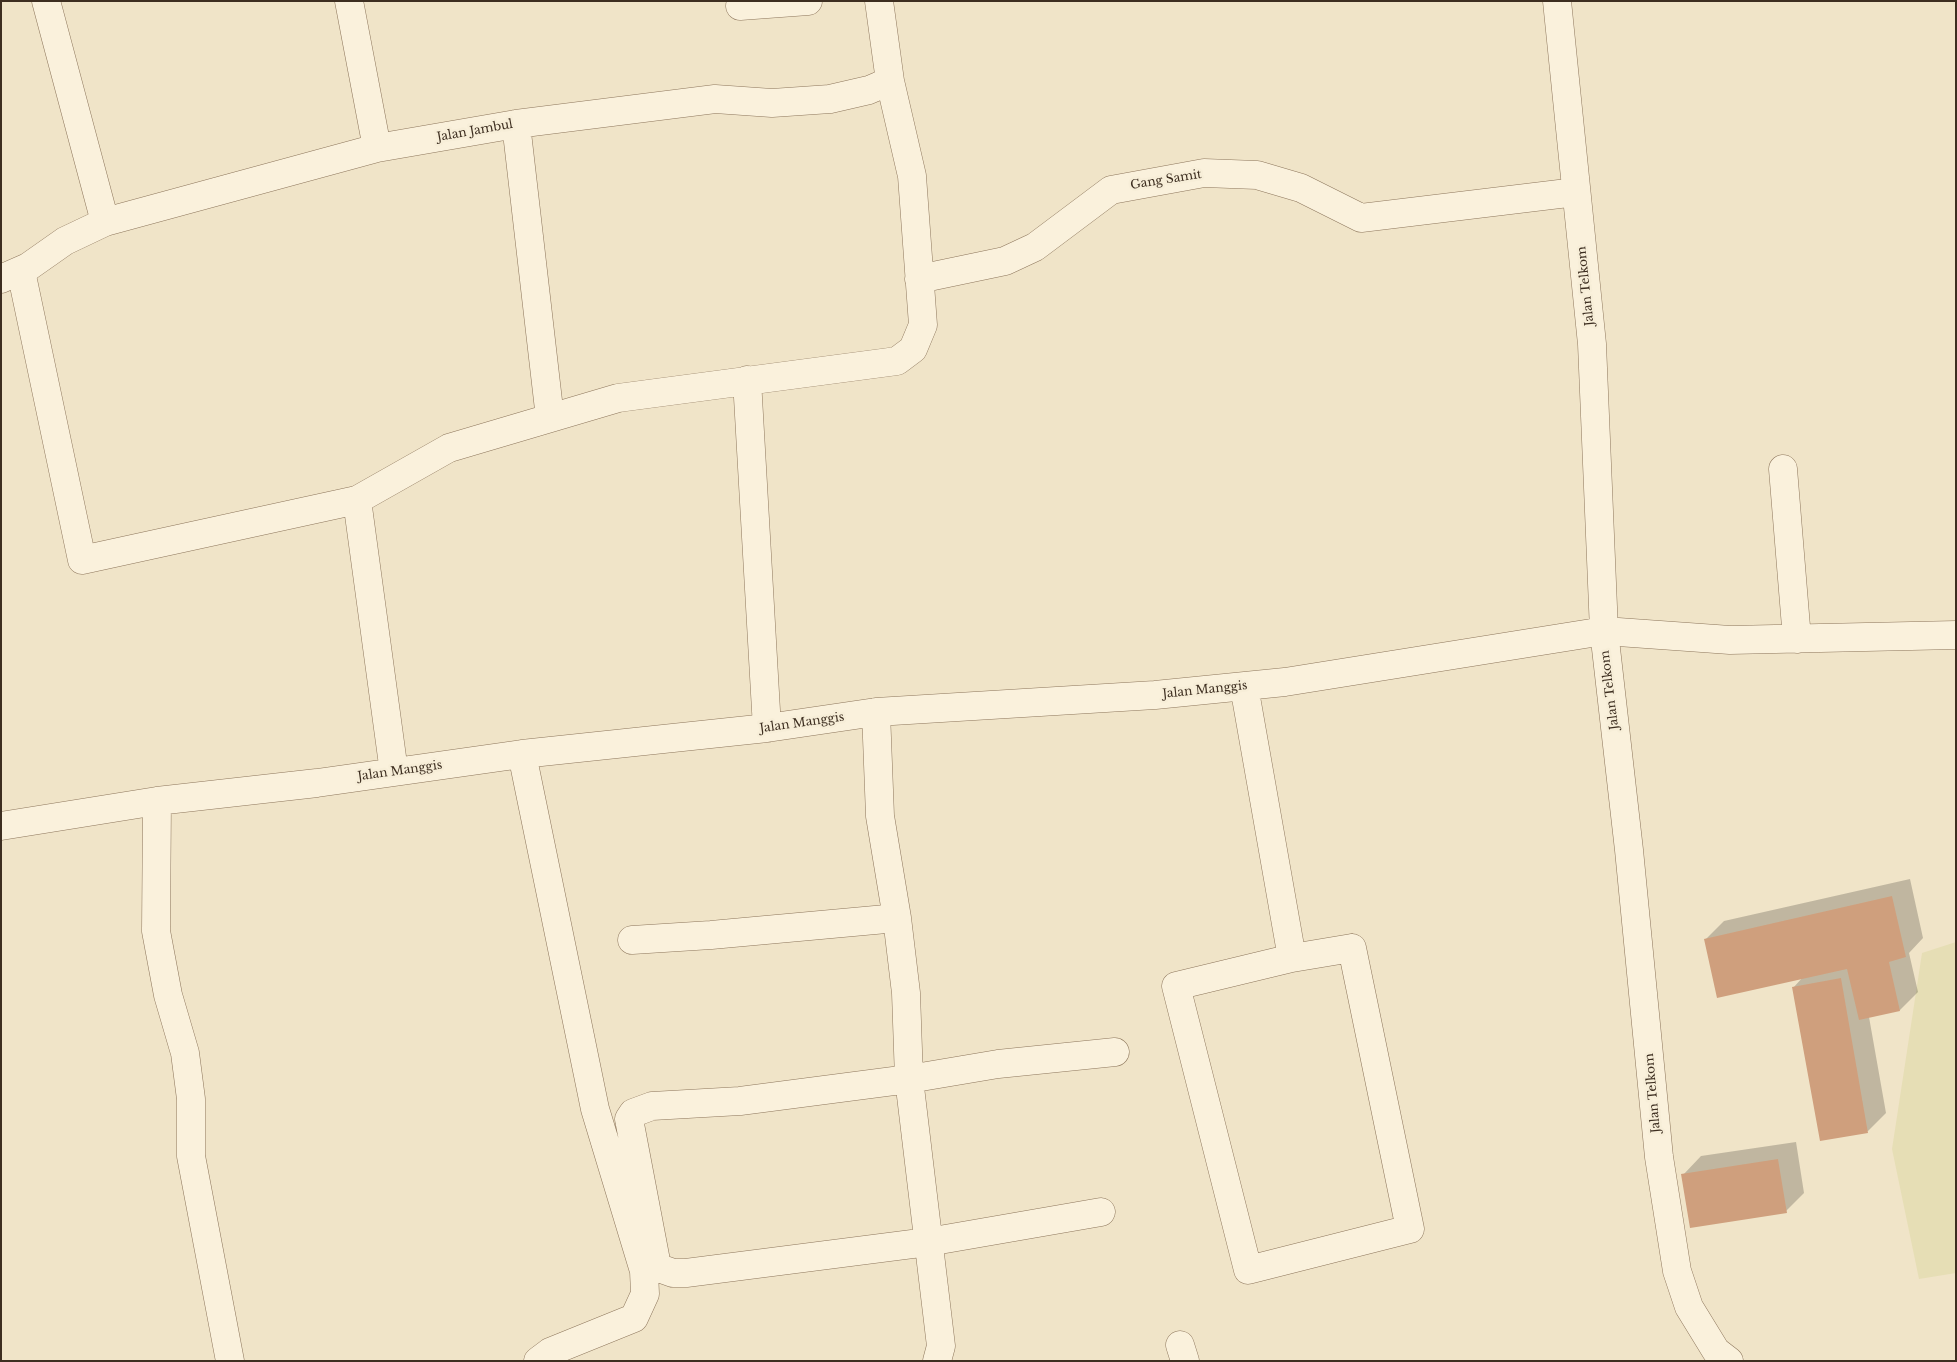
<!DOCTYPE html>
<html>
<head>
<meta charset="utf-8">
<style>
	body { margin:0 }
	#map { position:relative; width:1957px; height:1362px; overflow:hidden; background:#f0e4c8; font-family:"Libre Baskerville",serif }
	canvas { display:block }
	.frame { position:absolute; inset:0; border:2px solid #3d2e20; pointer-events:none }
</style>
</head>
<body>
<div id="map">
<canvas width="1957" height="1362"></canvas>
<div class="frame"></div>
</div>
<script>
const g = document.querySelector('canvas').getContext('2d');
g.lineJoin = 'round';
function fillPath(path, color) {
  g.fillStyle = color;
  g.fill(path, 'evenodd');
}
function toPath(rows) {
  const path = new Path2D();
  for (const r of rows) {
    path.moveTo(r[0], r[1]);
    for (let i = 2; i < r.length; i += 2) path.lineTo(r[i], r[i + 1]);
  }
  return path;
}
function strokePath(path, color, width, dash) {
  g.strokeStyle = color;
  g.lineWidth = width;
  g.lineCap = dash ? 'butt' : 'round';
  g.setLineDash(dash || []);
  g.stroke(path);
}
function write(font, color, halo, rows, align = 'center') {
  g.font = font + ' "Libre Baskerville",serif';
  g.lineWidth = 5;
  g.setLineDash([]);
  g.textBaseline = 'middle';
  g.strokeStyle = halo;
  g.fillStyle = color;
  for (const [text, x, y, turn = 0] of rows) {
    g.save();
    g.translate(x, y);
    g.rotate((+turn || 0) * Math.PI / 180);
    g.textAlign = isNaN(turn) ? turn : align;
    if (halo) g.strokeText(text, 0, 0);
    g.fillText(text, 0, 0);
    g.restore();
  }
}
const farmland = toPath([
	[1956,942,1956,1273,1919,1279,1892,1149,1922,953]
]);
const shadow = toPath([
	[1910,879,1923,938,1909,953,1918,992,1900,1010,1869,1017,1886,1113,1868,1131,1821,1140,1793,988,1803,977,1706,939,1724,921],
	[1796,1142,1804,1193,1786,1211,1683,1175,1701,1156]
]);
const building = toPath([
	[1892,896,1906,957,1889,962,1900,1011,1859,1020,1847,969,1717,998,1704,939],
	[1841,978,1868,1133,1820,1141,1792,987],
	[1778,1159,1787,1213,1690,1228,1681,1174]
]);
const minor = toPath([
	[46,1,105,222],
	[349,1,377,148],
	[1557,1,1592,344,1604,631,1629,850,1659,1157,1677,1271,1689,1307,1716,1351,1729,1361],
	[740,6,808,1],
	[516,124,550,418],
	[21,271,82,560,357,500,449,448,618,398,897,361,913,349,923,325,912,176,890,81],
	[1,279,28,267,65,241,105,222,377,148,516,124,715,99,772,103,830,99,869,90,890,81,879,1],
	[919,279,1005,261,1035,247,1111,190,1204,173,1257,175,1301,188,1361,218,1576,192],
	[747,380,767,728],
	[1783,469,1797,639],
	[357,500,394,772],
	[1244,686,1292,958],
	[876,712,880,816,897,918,906,993,909,1079,941,1346,937,1361],
	[522,754,595,1109,644,1271,645,1294,634,1318,550,1352,538,1361],
	[157,801,156,931,168,995,185,1053,191,1099,191,1156,230,1361],
	[1,826,157,801,317,783,522,754,767,728,876,712,1155,695,1285,682,1604,631,1730,640,1956,635],
	[632,940,711,935,897,918],
	[1352,948,1410,1229,1248,1270,1176,986,1292,958,1352,948],
	[1101,1212,928,1242,686,1273,673,1273,659,1268,656,1261,629,1119,633,1113,652,1106,740,1101,909,1079,998,1064,1115,1052],
	[1180,1345,1185,1361]
]);
const streetNames = [
	["Jalan Jambul",475,131,-10],
	["Gang Samit",1166,180,-9],
	["Jalan Telkom",1586,286,-96],
	["Jalan Manggis",1205,690,-6],
	["Jalan Telkom",1610,690,-97],
	["Jalan Manggis",802,723,-8],
	["Jalan Manggis",400,771,-8],
	["Jalan Telkom",1653,1093,-95]
];
fillPath(farmland, '#e6deb5');
fillPath(shadow, '#0003');
fillPath(building, '#cf9f7d');
strokePath(minor, '#8d765c', 29);
strokePath(minor, '#faf1dc', 28);
write('12px', '#3d2e20', '#f7eed8', streetNames);
</script>
</body>
</html>
